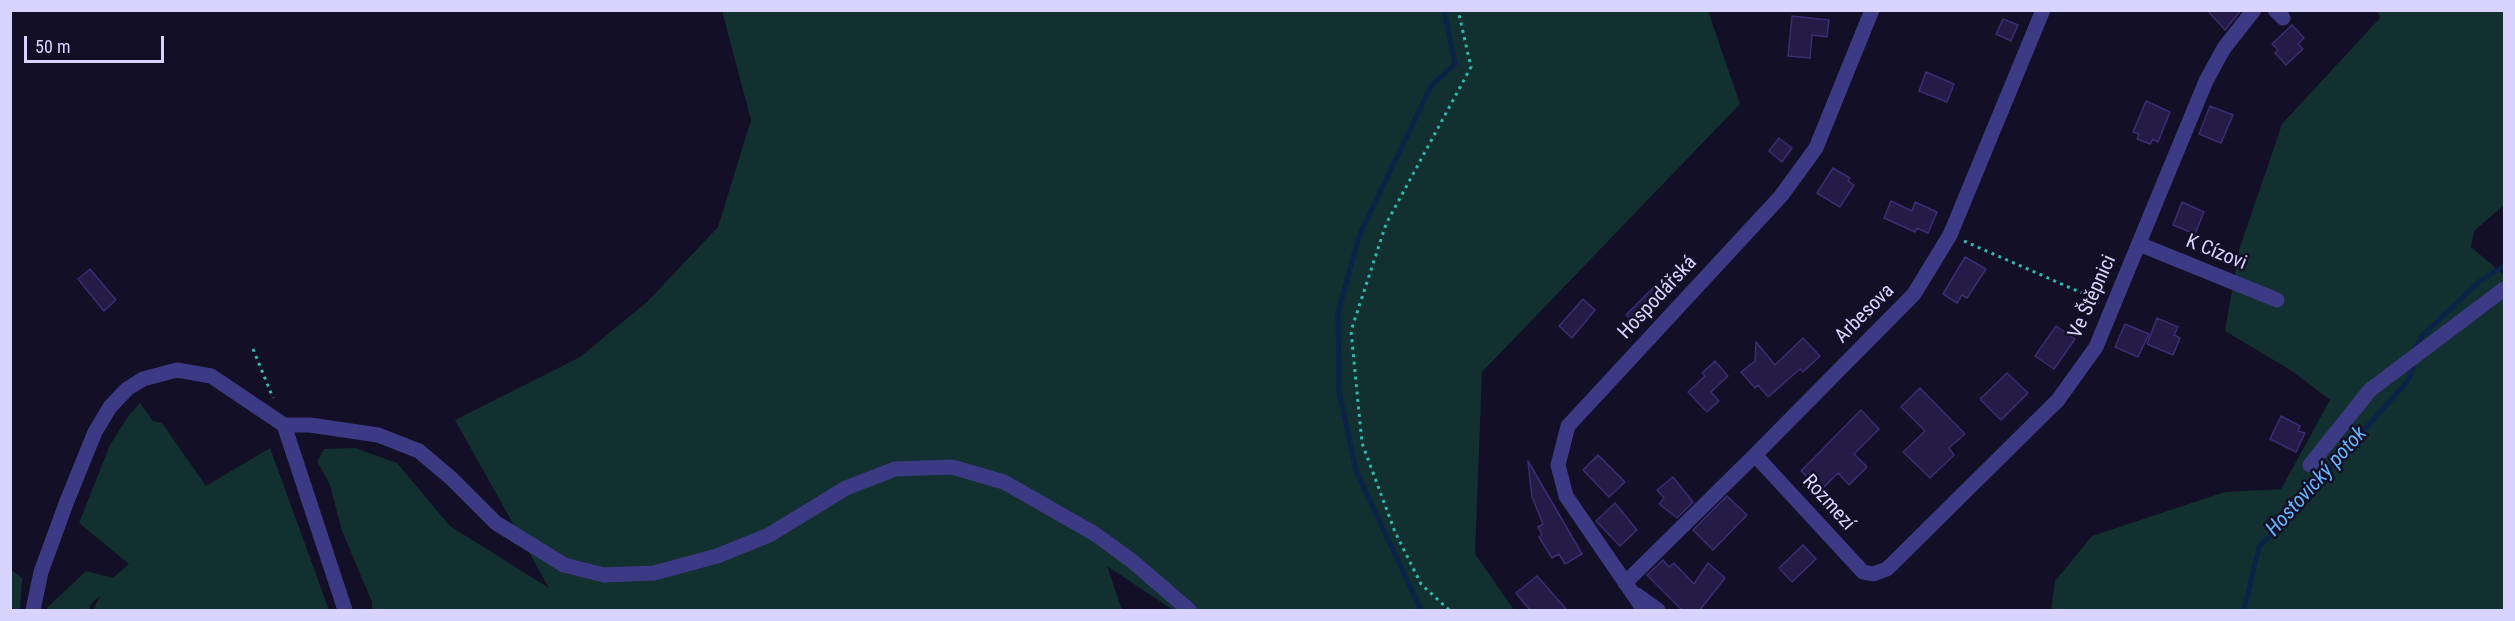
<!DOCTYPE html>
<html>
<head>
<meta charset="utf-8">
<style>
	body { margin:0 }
	#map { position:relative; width:2515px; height:621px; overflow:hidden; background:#130f26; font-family:"Roboto Condensed",sans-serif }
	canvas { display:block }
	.frame { position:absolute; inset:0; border:12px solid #d9d4ff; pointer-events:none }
	.scale { position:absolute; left:24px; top:36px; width:140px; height:27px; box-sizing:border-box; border:3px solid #d9d4ff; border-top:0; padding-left:8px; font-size:18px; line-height:21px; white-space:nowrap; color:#d9d4ff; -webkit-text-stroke:4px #130f26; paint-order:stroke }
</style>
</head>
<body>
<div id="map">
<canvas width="2515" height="621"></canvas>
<div class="frame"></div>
<div class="scale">50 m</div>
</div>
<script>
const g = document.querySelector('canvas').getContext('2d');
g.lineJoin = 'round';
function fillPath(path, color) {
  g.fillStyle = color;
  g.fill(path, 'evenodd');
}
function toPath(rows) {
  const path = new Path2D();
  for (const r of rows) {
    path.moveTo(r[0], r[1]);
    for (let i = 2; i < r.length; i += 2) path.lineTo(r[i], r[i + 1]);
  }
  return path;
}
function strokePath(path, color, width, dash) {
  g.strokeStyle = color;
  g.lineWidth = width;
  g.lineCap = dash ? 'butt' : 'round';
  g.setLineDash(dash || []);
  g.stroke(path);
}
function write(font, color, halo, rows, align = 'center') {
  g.font = font + ' "Roboto Condensed",sans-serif';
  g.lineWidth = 5;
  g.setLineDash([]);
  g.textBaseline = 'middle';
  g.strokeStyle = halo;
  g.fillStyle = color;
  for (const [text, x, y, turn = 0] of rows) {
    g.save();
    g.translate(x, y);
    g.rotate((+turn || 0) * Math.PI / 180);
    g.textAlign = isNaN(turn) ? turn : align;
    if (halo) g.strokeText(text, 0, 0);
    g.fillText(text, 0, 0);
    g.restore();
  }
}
const green = toPath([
	[722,11,1708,11,1740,104,1482,372,1475,554,1514,610,1173,610,1107,566,1122,610,372,610,372,602,342,531,330,485,317,461,324,449,355,448,397,463,450,526,549,588,455,420,580,357,647,302,718,227,751,120],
	[2377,11,2504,11,2504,205,2474,231,2471,247,2504,275,2504,610,2051,610,2055,581,2092,536,2225,492,2281,489,2330,400,2292,371,2225,331,2239,250,2282,124,2380,18],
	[140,403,153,421,162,423,206,486,270,448,329,610,93,610,100,596,90,605,90,610,47,610,47,608,86,571,113,578,129,564,79,523,110,445,129,415],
	[10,569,22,578,20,610,11,610]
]);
const stream = toPath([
	[2414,350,2422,336,2480,281,2504,266],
	[1421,610,1356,471,1339,391,1338,313,1359,236,1431,86,1455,64,1444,10],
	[2244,610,2259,547,2407,382,2414,365]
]);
const building = toPath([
	[2207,10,2241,10,2225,30,2207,10],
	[1792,16,1829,20,1827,37,1812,35,1810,58,1788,56,1792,16],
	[2003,19,2018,25,2011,41,1996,34,2003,19],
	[2292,25,2304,38,2298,44,2303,49,2286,65,2275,53,2278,50,2272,44,2292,25],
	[1926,72,1954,84,1947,102,1919,91,1926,72],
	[2146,101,2170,112,2158,142,2153,139,2150,144,2137,139,2139,134,2133,132,2146,101],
	[2210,106,2233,115,2221,143,2199,134,2210,106],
	[1779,138,1792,148,1782,162,1769,151,1779,138],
	[1833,168,1850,178,1848,181,1854,185,1840,207,1817,193,1833,168],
	[1891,201,1912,211,1915,202,1937,212,1928,233,1917,228,1915,232,1884,218,1891,201],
	[2182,202,2204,212,2195,234,2173,225,2182,202],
	[1965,257,1986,269,1967,298,1962,295,1957,303,1943,294,1965,257],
	[90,269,116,300,104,311,78,279,90,269],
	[1657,284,1668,296,1637,325,1626,315,1657,284],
	[1583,299,1595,310,1572,338,1559,326,1583,299],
	[2157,318,2178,327,2174,335,2180,338,2173,355,2147,344,2157,318],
	[2125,324,2149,334,2138,357,2115,347,2125,324],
	[2056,326,2075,339,2054,369,2035,356,2056,326],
	[1803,338,1820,356,1803,372,1800,369,1768,397,1758,385,1755,388,1741,372,1755,361,1756,342,1775,365,1803,338],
	[1715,361,1728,376,1711,392,1719,401,1707,412,1688,392,1705,376,1702,373,1715,361],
	[2007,373,2028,393,2001,420,1980,399,2007,373],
	[1920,388,1965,434,1949,448,1954,455,1930,478,1903,452,1925,431,1901,407,1920,388],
	[1861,410,1879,429,1854,454,1867,467,1849,485,1838,473,1821,490,1801,471,1861,410],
	[2281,416,2300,426,2298,431,2305,433,2296,452,2270,439,2281,416],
	[1598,455,1625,482,1609,497,1583,470,1598,455],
	[1528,461,1582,554,1565,564,1559,554,1552,558,1539,537,1542,535,1538,527,1543,524,1532,497,1528,461],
	[1673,477,1693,502,1677,518,1659,504,1664,498,1657,490,1673,477],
	[1727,496,1747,515,1713,550,1693,530,1727,496],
	[1615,503,1637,530,1620,546,1596,521,1615,503],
	[1803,545,1816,559,1792,582,1779,568,1803,545],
	[1663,560,1669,567,1674,563,1694,584,1708,563,1725,578,1700,610,1682,610,1647,575,1663,560],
	[1537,576,1567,610,1530,610,1516,593,1537,576]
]);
const path = toPath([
	[1964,241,2098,300],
	[253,349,273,398],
	[1449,610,1421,584,1395,532,1362,443,1351,331,1386,224,1471,67,1458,10]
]);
const minor = toPath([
	[2275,10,2283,18],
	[2139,244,2277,300],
	[284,425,345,610],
	[1755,455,1863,572,1873,574,1887,569,2058,400,2096,347,2206,81,2224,48,2254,10],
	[2310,465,2370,390,2504,289],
	[1625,583,1755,455,1914,294,1950,235,2043,10],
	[1637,595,1658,610],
	[33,610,41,572,67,501,95,432,110,407,127,389,143,379,177,370,211,376,284,425,310,425,378,435,419,451,452,479,496,523,564,565,604,575,654,573,717,556,769,535,846,488,895,469,952,467,1004,482,1095,534,1132,561,1189,610],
	[1644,610,1566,496,1558,465,1568,426,1781,196,1816,148,1872,10]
]);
const streetNames = [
	["K Cízovi",2216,253,22],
	["Ve Štěpnici",2093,297,-66],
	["Hospodářská",1658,298,-47],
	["Arbesova",1865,314,-45],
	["Rozmezí",1828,503,48]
];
const waterNames = [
	["Hostovický potok",2317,482,-48]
];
fillPath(green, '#12302f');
strokePath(stream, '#0c2248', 5);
fillPath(building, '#241b47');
strokePath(building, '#3b2d73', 1.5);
strokePath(path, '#2fb8b0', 3, [3, 4.5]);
strokePath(minor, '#3d3a85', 15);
write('20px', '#d9d4ff', '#130f26', streetNames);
write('italic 21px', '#62b6ff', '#130f26', waterNames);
</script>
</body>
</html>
